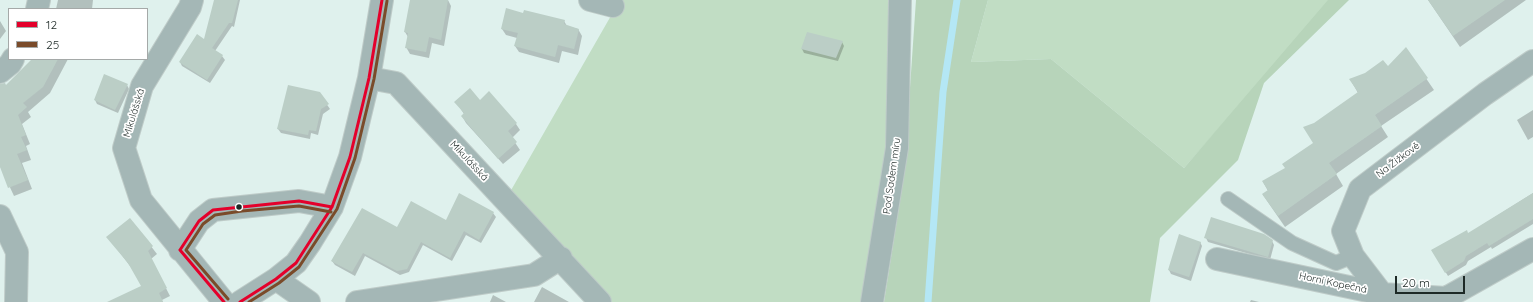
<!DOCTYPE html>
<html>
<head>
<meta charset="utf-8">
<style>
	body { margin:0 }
	#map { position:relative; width:1533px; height:302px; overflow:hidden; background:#dff1ed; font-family:Quicksand,sans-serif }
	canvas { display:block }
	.legend { position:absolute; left:8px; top:8px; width:140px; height:52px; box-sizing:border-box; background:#fff; border:1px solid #a5a9a8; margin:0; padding:5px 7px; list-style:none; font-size:12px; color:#1d2926 }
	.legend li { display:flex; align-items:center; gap:8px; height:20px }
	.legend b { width:20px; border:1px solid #a5a9a8 }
	.scale { position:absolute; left:1395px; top:276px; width:70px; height:18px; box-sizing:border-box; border:2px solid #1d2926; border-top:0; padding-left:5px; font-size:12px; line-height:14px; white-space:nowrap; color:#1d2926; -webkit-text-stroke:3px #fff; paint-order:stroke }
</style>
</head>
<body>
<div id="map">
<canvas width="1533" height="302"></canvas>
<ul class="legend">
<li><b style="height:5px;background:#e4002b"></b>12</li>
<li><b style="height:5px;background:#7a4b2a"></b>25</li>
</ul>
<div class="scale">20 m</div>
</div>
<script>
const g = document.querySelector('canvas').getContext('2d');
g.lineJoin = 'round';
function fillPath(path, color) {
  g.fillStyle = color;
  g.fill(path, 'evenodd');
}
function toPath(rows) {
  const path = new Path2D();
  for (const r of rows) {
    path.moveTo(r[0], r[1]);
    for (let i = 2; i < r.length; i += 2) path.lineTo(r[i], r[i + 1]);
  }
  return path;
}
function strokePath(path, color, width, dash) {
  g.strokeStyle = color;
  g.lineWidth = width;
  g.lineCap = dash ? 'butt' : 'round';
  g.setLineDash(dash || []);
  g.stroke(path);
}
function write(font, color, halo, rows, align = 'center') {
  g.font = font + ' Quicksand,sans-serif';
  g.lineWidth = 3.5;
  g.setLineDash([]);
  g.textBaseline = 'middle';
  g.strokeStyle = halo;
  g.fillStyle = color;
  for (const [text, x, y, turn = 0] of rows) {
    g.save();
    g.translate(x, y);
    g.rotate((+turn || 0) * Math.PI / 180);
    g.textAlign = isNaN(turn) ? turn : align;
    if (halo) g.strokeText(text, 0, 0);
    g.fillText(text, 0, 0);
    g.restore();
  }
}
const green = toPath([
	[620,0,892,0,892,148,863,302,604,302,510,192],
	[988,0,1332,0,1184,168,1051,59,971,62]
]);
const forest = toPath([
	[916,0,988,0,971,62,1051,59,1184,168,1328,0,1349,0,1264,83,1238,160,1160,238,1150,302,884,302,904,175]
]);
const shadow = toPath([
	[58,0,93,0,92,9,56,9],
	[215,0,240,0,234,27,232,26,215,51,222,56,225,60,210,83,182,66,180,62,205,40],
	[411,0,448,0,451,6,444,46,432,43,429,58,410,54,406,47,408,37,405,32],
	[1428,0,1526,0,1460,47],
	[524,14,564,21,567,26,578,29,582,36,578,55,562,51,559,63,519,52,515,46,517,38,506,35,502,29],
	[0,21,6,31,0,39],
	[842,42,844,46,838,61,804,53,802,49],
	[1406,49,1434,90,1381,126,1388,137,1336,174,1343,186,1285,227,1263,195,1268,191,1263,182,1286,169,1314,143,1314,124,1358,93,1350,79,1388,68],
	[34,59,68,59,50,93,28,112,31,117,22,124,30,144,26,146,31,160,22,163,32,189,14,196,0,166,0,92],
	[127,85,129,89,118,113,97,104,95,100],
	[319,93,330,109,323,114,318,135,311,133,310,139,281,133,278,129],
	[456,102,516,124,520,130,512,138,520,150,503,164,466,123,462,116,464,114],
	[1533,110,1533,137,1528,140,1517,120],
	[1533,193,1533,224,1492,249,1491,247,1468,261,1466,265,1448,276,1432,250,1468,234],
	[493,213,496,217,481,243,466,235,452,261,423,245,409,272,400,275,365,256,355,276,335,265,332,261,397,229],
	[130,219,157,254,151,259,170,296,162,300,163,302,138,302,142,286,136,274,108,237],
	[1206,238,1272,241,1274,245,1270,260,1208,242],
	[1200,242,1202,246,1191,281,1171,274,1169,270],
	[542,287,569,302,534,302],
	[493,295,506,302,490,302],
	[1251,300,1259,302,1250,302]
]);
const stream = toPath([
	[928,302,943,92,957,0]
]);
const building = toPath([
	[214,0,238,0,232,23,229,23,212,48,223,55,207,80,179,62,197,34,204,39],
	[410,0,448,0,441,40,429,37,426,52,405,48,408,33,404,32],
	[1428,0,1505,0,1453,36],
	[506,8,523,13,524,10,565,20,564,24,579,29,574,49,558,45,555,57,514,46,518,33,501,29],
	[807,32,843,41,836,58,801,49],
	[1406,47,1428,78,1375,115,1382,126,1329,163,1337,174,1278,216,1262,194,1268,190,1262,181,1285,168,1282,164,1313,143,1303,127,1314,123,1358,92,1349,79,1365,73,1383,60,1388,66],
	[32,59,58,59,43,87,23,103,27,107,18,115,26,135,21,137,27,150,17,154,28,180,8,188,0,167,0,84,5,83,6,85],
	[104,74,128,84,115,110,94,100],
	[288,85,320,92,329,104,321,109,316,131,309,130,308,135,277,129],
	[470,88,480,100,489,91,517,123,508,131,517,142,498,159,461,116,464,113,454,102],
	[459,193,494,212,479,240,464,231,450,258,421,242,407,269,397,271,363,253,352,272,331,261,362,208,397,227,411,201,446,220],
	[1533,193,1533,219,1489,246,1487,243,1466,256,1464,261,1445,273,1431,250,1467,230,1468,233],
	[1211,217,1264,234,1273,240,1268,257,1204,238],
	[130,218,153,246,148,251,167,288,159,293,163,302,107,302,141,286,128,263,106,237],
	[1179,234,1201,242,1189,277,1168,270]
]);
const lane = toPath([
	[1228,199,1292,243,1336,263,1353,256]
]);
const street = toPath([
	[192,0,190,7,142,86,124,148,141,200,224,302],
	[590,0,613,6],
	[37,9,39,0],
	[0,72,10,64,13,59],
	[369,78,396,83,600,302],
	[0,216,17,252,16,302],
	[180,250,199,221,213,210,299,201,332,207],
	[1217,259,1382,294,1446,298,1533,249],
	[276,279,309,302],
	[1382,294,1353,256,1343,231,1360,189,1485,94,1533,61],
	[240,302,276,279,296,263,310,243,332,207,350,157,369,78,382,0],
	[357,302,534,275,561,258],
	[872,302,897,148,900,0]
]);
const bus1 = toPath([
	[180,250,199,221,213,210,299,201,332,207],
	[180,250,224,302],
	[240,302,276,279,296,263,332,207,350,157,369,78,382,0]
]);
const bus2 = toPath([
	[228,299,186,250,203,224,215,215,242,211,299,206,331,212],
	[249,302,279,283,299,267,337,209,355,158,374,79,387,1]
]);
const markers = [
	[239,207,3.5,"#1d2926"]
];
const streetNames = [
	["Mikulášská",134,113,-73],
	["Na Žižkově",1398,160,-37],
	["Mikulášská",469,161,47],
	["Pod Sadem míru",892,176,-82],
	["Horní Kopečná",1333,283,12]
];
fillPath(green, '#c1ddc4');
fillPath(forest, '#b7d4ba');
fillPath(shadow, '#0003');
strokePath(stream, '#b4e7f5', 7);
fillPath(building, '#bbcec6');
strokePath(lane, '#becbc8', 16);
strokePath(street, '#becbc8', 24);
strokePath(lane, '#a4b7b6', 14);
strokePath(street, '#a4b7b6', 22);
strokePath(bus1, '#e4002b', 3);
strokePath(bus2, '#7a4b2a', 3);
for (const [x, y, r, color] of markers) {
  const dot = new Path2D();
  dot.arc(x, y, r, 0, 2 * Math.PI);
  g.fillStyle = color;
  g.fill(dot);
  strokePath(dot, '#fff', 1.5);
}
write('10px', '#1d2926', '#fff', streetNames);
</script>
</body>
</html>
